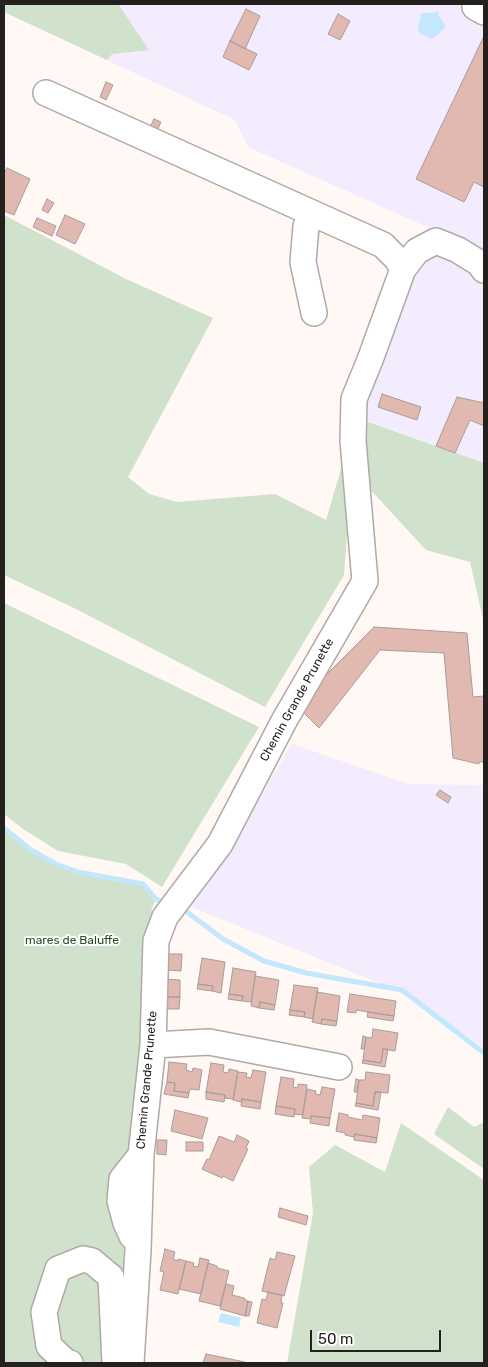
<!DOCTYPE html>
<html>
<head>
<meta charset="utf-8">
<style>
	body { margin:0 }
	#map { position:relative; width:488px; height:1367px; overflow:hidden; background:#fff8f4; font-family:Rubik,sans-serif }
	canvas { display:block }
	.frame { position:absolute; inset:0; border:5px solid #23201e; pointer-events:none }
	.scale { position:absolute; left:310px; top:1330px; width:131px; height:22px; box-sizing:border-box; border:2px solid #23201e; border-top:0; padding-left:6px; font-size:15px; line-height:18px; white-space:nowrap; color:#23201e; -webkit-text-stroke:4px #fff; paint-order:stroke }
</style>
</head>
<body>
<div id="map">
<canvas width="488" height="1367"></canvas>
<div class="frame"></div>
<div class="scale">50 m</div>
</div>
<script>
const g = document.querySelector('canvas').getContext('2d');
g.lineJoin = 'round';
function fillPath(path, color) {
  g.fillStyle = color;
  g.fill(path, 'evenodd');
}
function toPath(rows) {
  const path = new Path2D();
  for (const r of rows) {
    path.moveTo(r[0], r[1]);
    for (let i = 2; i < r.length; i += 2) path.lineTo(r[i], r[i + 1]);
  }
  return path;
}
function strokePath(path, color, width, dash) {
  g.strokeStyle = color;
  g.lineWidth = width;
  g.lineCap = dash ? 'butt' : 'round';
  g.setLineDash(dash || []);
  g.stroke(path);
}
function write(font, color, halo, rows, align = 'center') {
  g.font = font + ' Rubik,sans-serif';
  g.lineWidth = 4;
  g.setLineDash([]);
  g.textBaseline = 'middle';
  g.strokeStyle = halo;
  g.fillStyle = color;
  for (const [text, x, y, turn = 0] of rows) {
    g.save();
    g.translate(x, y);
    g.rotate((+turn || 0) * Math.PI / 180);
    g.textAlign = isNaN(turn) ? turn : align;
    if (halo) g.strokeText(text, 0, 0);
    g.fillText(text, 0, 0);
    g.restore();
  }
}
const industrial = toPath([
	[4,4,484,4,484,245,480,254,425,226,248,147,235,120,4,12],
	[436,252,466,271,478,257,484,262,484,463,360,418,415,265],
	[292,744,409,784,484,785,484,1048,406,994,189,906,241,829]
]);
const green = toPath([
	[4,4,118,4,149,50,112,54,107,60,4,12],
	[4,215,126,279,213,318,128,477,149,494,177,502,275,494,326,520,344,459,347,534,344,575,265,707,76,609,4,575],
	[360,419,484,463,484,623,470,562,426,550,366,485],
	[4,603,259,727,162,887,126,864,58,851,23,829,4,814],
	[4,828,31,850,56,864,78,872,143,884,156,899,151,910,159,914,126,1363,4,1363],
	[448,1107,474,1127,484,1122,484,1169,434,1134],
	[401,1123,484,1180,484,1363,287,1363,313,1213,309,1167,335,1145,385,1172]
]);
const water = toPath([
	[436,11,439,13,438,15,441,18,444,24,445,24,445,28,432,39,419,33,418,25,421,17,420,15,422,13,435,13],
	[221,1313,241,1318,239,1327,218,1322]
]);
const stream = toPath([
	[4,828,31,850,56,864,78,872,143,884,156,899,160,901],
	[187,912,223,939,264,961,306,973,402,990,484,1053]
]);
const building = toPath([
	[246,9,260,16,245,49,230,41,246,9],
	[338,14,350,21,340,40,328,34,338,14],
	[484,36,484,187,474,182,464,202,416,179,484,36],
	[230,41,257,54,249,70,223,57,230,41],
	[106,82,113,85,106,100,100,97,106,82],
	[154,119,161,122,156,133,149,129,154,119],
	[7,168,30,179,14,215,4,211,4,174,7,168],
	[47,199,54,203,48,213,42,210,47,199],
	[65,215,85,224,75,244,56,235,65,215],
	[37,218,56,226,52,236,33,227,37,218],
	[382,394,421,407,417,420,378,407,382,394],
	[457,397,484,403,484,426,470,420,455,453,436,446,457,397],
	[374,627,467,633,473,697,484,696,484,762,479,762,479,764,453,758,444,653,380,650,319,728,296,705,374,627],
	[440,790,451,797,448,803,436,795,440,790],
	[168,954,182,954,181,971,167,970,168,954],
	[202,958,225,962,221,993,212,991,213,986,198,984,202,958],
	[233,968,256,972,251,1002,242,1001,243,996,229,994,233,968],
	[255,976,279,980,275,1005,260,1002,259,1008,251,1006,255,976],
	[165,979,180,980,180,997,164,997,165,979],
	[198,984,213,986,212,991,197,989,198,984],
	[294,985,318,988,313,1019,304,1017,305,1012,290,1010,294,985],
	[317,992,340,996,337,1021,322,1019,321,1024,312,1022,317,992],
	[229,994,243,996,242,1001,228,999,229,994],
	[350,994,396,1001,394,1016,356,1010,356,1013,347,1012,350,994],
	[164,997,180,997,179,1009,164,1009,164,997],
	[260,1002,275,1005,274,1010,259,1008,260,1002],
	[290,1010,305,1012,304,1017,289,1015,290,1010],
	[368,1012,394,1016,393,1021,367,1017,368,1012],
	[322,1019,337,1021,336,1026,321,1024,322,1019],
	[373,1029,398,1033,395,1051,383,1049,381,1063,363,1060,366,1037,372,1038,373,1029],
	[363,1036,366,1037,364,1049,361,1049,363,1036],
	[383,1049,388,1049,385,1067,362,1063,363,1060,381,1063,383,1049],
	[169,1062,187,1064,186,1070,192,1072,193,1068,202,1070,199,1090,190,1089,189,1093,174,1091,175,1083,167,1082,169,1062],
	[211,1063,224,1065,223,1072,228,1073,229,1069,238,1071,233,1099,225,1098,225,1095,206,1092,211,1063],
	[253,1070,266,1072,261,1102,242,1099,241,1102,233,1100,238,1072,247,1073,246,1077,251,1078,253,1070],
	[366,1072,390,1075,388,1093,375,1092,373,1106,356,1103,359,1080,365,1080,366,1072],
	[281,1077,294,1079,293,1087,298,1088,298,1084,307,1085,303,1115,294,1114,295,1109,276,1106,281,1077],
	[356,1079,359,1080,357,1092,354,1092,356,1079],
	[167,1082,175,1083,174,1091,189,1093,188,1098,164,1094,167,1082],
	[322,1087,335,1089,330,1118,311,1116,311,1119,302,1118,307,1089,316,1091,315,1094,320,1095,322,1087],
	[206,1092,225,1095,224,1102,206,1099,206,1092],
	[375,1092,381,1092,378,1110,355,1106,356,1103,373,1106,375,1092],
	[242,1099,261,1102,260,1109,241,1106,242,1099],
	[276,1106,295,1109,294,1117,275,1114,276,1106],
	[175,1110,208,1118,202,1139,171,1131,175,1110],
	[339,1113,348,1115,348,1117,362,1120,363,1115,380,1118,377,1138,355,1134,354,1137,345,1135,345,1133,336,1131,339,1113],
	[311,1116,330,1118,329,1126,310,1123,311,1116],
	[355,1134,377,1138,376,1143,354,1140,355,1134],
	[237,1135,249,1141,246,1148,248,1149,233,1181,223,1176,222,1178,202,1169,207,1159,209,1160,219,1136,234,1142,237,1135],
	[157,1140,167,1140,166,1155,157,1154,157,1140],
	[186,1142,203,1142,203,1151,186,1151,186,1142],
	[280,1208,308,1216,306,1225,278,1217,280,1208],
	[165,1249,175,1252,173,1259,178,1261,178,1259,186,1261,178,1294,160,1290,164,1272,160,1271,165,1249],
	[277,1252,295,1256,284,1296,262,1291,270,1258,275,1260,277,1252],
	[200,1258,209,1260,201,1294,179,1289,186,1261,194,1263,193,1266,198,1267,200,1258],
	[208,1263,217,1266,217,1268,229,1271,220,1306,199,1301,208,1263],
	[226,1284,234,1286,232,1295,244,1298,248,1302,245,1316,220,1309,226,1284],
	[268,1292,282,1295,281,1303,283,1303,277,1328,257,1323,262,1299,266,1300,268,1292],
	[247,1301,252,1302,249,1316,245,1316,248,1302,247,1301],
	[206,1354,245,1362,245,1363,203,1363,206,1354]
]);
const minor = toPath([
	[476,4,475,7,484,12],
	[46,93,383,245,397,259,403,269],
	[314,313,303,262,306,226,314,214],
	[153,1045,209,1042,339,1067],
	[132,1236,126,1223,120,1201,122,1179,141,1155],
	[70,1363,66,1362,49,1346,44,1312,58,1269,83,1259,92,1261,111,1277,115,1363],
	[131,1363,138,1250,141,1155,153,1045,156,941,165,917,220,844,284,721,365,581,353,441,354,399,370,360,403,269,417,251,436,241,458,250,479,263,484,270]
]);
const streetNames = [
	["Chemin Grande Prunette",297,700,-61],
	["Chemin Grande Prunette",147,1080,-85]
];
const parkNames = [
	["mares de Baluffe",72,941]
];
fillPath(industrial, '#f2ecfe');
fillPath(green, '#d0e1cc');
fillPath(water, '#c3e7fc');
strokePath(stream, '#c3e7fc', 5);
fillPath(building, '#e1b9b1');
strokePath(building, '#a69d9b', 1);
strokePath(minor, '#b1a9a5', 28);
strokePath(minor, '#fff', 25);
write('12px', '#23201e', '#fff', streetNames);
write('12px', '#2b4d23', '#fff', parkNames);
</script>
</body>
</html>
